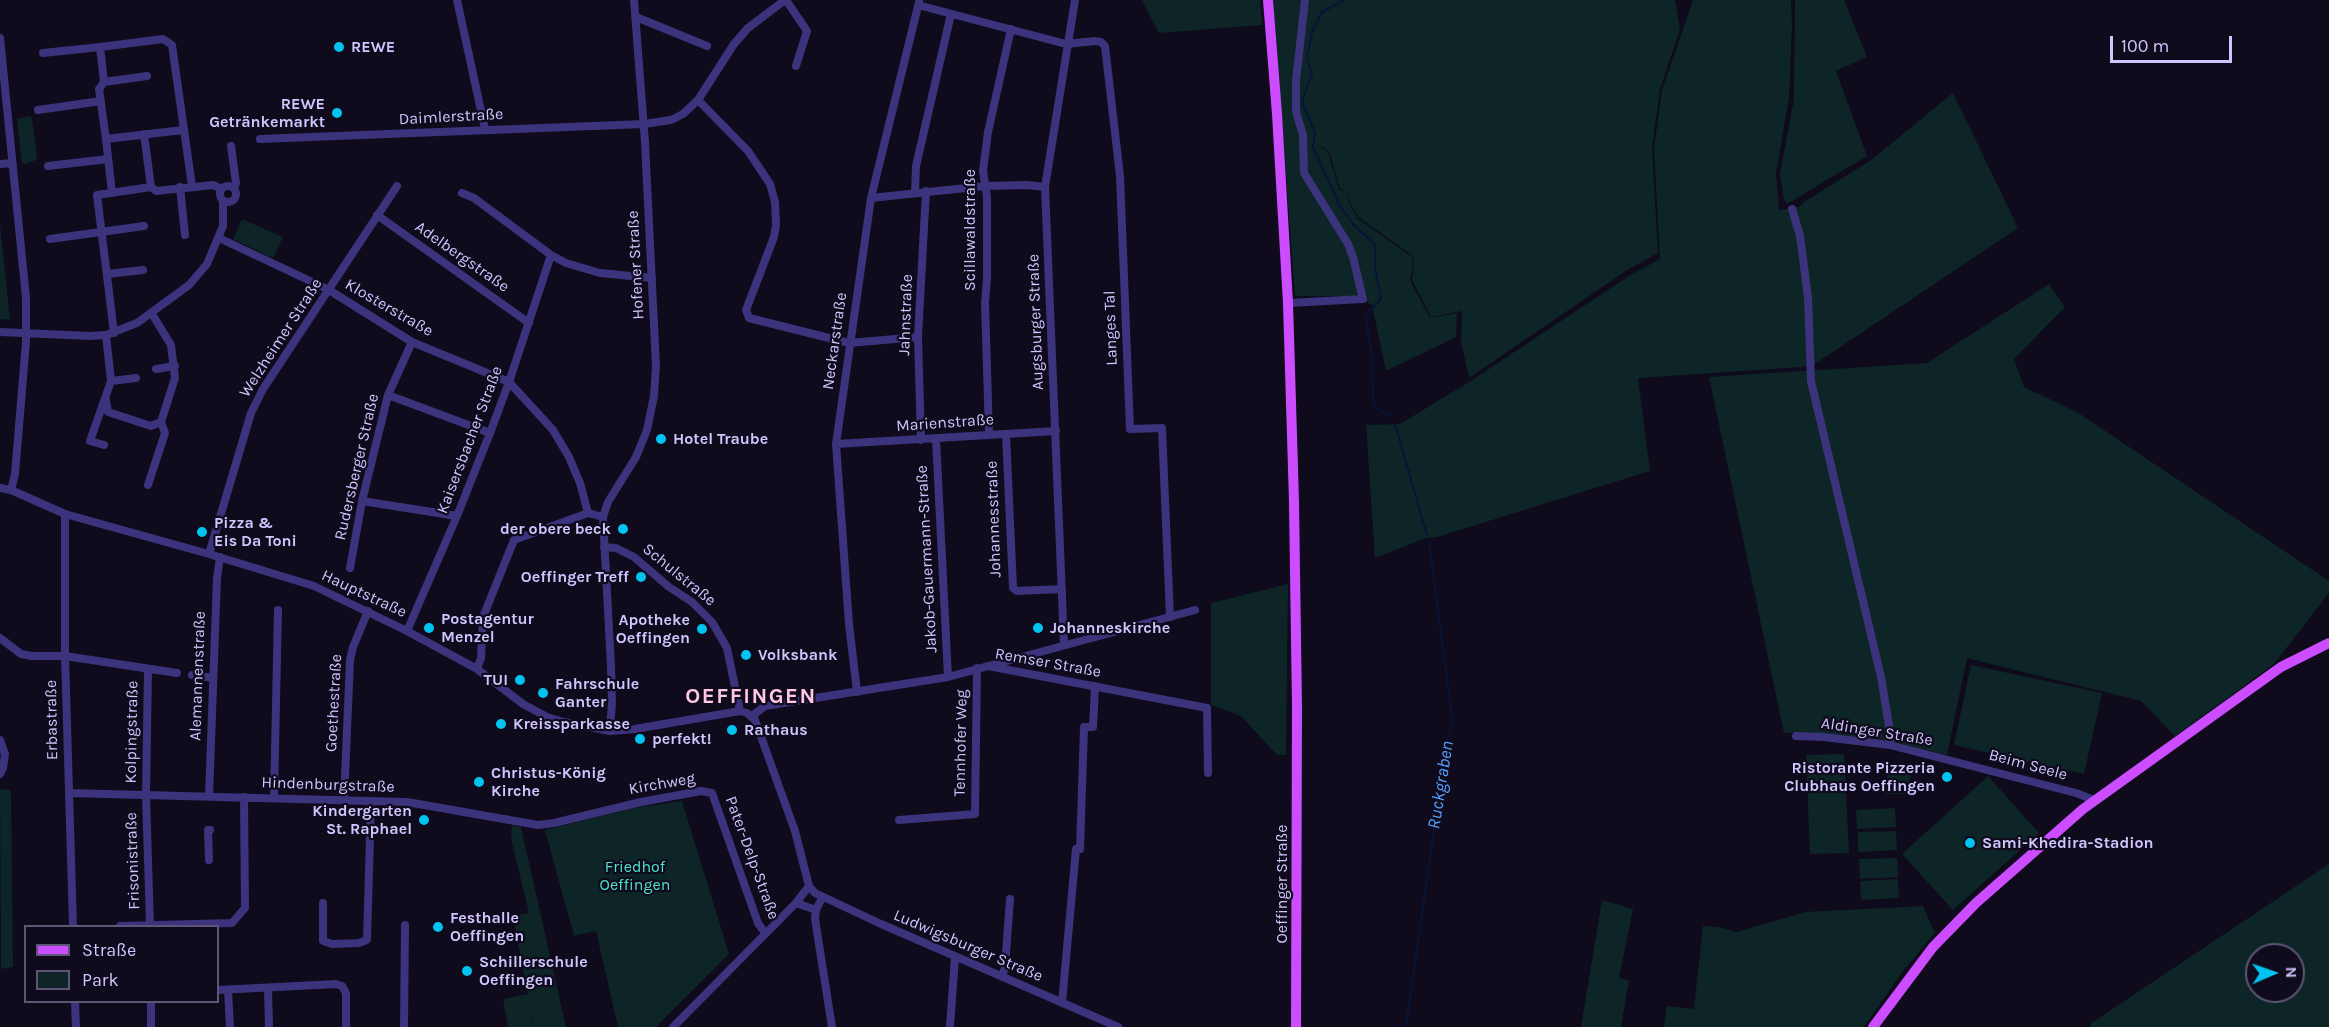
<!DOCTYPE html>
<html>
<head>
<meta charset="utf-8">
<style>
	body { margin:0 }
	#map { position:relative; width:2329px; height:1027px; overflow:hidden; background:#0f0a1c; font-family:Karla,sans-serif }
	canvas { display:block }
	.legend { position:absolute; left:24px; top:925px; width:195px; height:78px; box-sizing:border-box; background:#0f0a1c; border:2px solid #5d5577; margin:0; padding:8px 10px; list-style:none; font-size:18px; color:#d1c5ff }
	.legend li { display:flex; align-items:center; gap:12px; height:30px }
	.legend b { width:30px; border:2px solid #5d5577 }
	.north { position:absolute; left:2245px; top:943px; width:60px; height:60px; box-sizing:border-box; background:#0f0a1c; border:2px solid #5d5577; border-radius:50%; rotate:88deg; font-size:16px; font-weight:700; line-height:24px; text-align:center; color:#d1c5ff }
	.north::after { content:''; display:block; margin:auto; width:21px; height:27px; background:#00c3f0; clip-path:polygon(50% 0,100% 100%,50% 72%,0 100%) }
	.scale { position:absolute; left:2110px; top:36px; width:122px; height:27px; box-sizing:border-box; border:3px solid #d1c5ff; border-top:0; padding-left:8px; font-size:18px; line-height:21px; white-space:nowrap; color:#d1c5ff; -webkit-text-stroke:4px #0f0a1c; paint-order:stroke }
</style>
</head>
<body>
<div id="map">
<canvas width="2329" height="1027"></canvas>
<ul class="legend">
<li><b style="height:8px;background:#cc4cff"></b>Straße</li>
<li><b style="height:16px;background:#0d2526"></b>Park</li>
</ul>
<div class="north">N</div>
<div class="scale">100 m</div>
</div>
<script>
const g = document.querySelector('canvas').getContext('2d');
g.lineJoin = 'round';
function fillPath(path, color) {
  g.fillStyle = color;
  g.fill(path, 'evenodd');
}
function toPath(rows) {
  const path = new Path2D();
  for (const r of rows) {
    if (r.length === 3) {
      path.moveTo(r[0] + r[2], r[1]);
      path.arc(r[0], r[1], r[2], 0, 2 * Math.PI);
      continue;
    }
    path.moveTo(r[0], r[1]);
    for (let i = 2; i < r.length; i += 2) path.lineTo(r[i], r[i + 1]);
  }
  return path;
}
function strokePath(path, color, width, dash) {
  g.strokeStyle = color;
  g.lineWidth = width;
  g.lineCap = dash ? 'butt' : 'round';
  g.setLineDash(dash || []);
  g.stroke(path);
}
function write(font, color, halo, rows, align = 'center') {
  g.font = font + ' Karla,sans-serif';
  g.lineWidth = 4.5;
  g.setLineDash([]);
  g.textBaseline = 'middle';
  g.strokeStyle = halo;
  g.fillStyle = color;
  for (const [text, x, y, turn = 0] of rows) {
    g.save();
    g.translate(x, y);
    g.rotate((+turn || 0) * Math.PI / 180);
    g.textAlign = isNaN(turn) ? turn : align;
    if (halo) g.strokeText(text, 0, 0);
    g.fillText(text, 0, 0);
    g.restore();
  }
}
const green = toPath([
	[1142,0,1260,0,1262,25,1159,33],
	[1273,0,1675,0,1680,30,1660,89,1652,148,1658,253,1627,270,1469,378,1461,341,1462,311,1431,317,1412,280,1414,266,1413,256,1358,217,1350,203,1348,192,1340,189,1329,151,1315,143,1328,152,1339,190,1348,192,1349,203,1357,218,1412,257,1413,266,1410,280,1430,318,1457,313,1456,337,1386,371,1372,305,1358,296,1295,296],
	[1693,0,1791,0,1792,25,1789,98,1776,173,1779,210,1799,207,1804,202,1870,161,1953,93,2018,228,1818,362,1802,367,1638,378,1650,471,1437,537,1426,538,1375,558,1366,425,1400,424,1469,382,1632,274,1660,259,1654,149,1662,90],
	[1795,0,1844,0,1867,57,1836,71,1867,156,1787,204,1783,196,1780,173,1794,99],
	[28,116,32,118,37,157,36,160,26,164,22,162,21,157,17,119],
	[242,219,283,237,273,258,233,239],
	[0,224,10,320,0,319],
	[2049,284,2065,307,2014,359,2024,387,2077,412,2329,581,2329,593,2274,664,2175,736,2141,701,1967,658,1947,755,1885,740,1824,733,1784,733,1709,377,1927,363],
	[1288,584,1286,755,1277,755,1241,716,1211,705,1211,603],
	[1971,665,2102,693,2084,774,1954,745],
	[1844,754,1849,853,1810,854,1806,755],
	[1888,765,1892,769,1901,767,1911,774,1907,794,1886,794],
	[1988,776,2039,833,1953,910,1902,854],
	[0,789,11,790,13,967,1,969],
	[682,801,729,954,656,1027,618,1027,596,931,574,936,545,830,640,807],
	[1895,808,1896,827,1857,829,1856,810],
	[512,825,521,827,566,1027,534,1027,531,1010,533,1027,508,1027,503,999,528,994,513,916,529,913,511,839],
	[1896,831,1897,850,1858,852,1858,832],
	[1897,858,1898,877,1860,879,1859,859],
	[2329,864,2329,1027,2091,1027,2090,1024],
	[2257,955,2293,955,2293,991,2257,991],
	[1898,879,1899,898,1861,900,1860,881],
	[1602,900,1633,909,1619,978,1629,980,1621,1027,1581,1027],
	[1923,906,1935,933,1903,971,1864,1027,1664,1027,1667,1006,1694,1009,1703,926,1719,927,1737,932,1805,912]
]);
const stream = toPath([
	[1344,0,1322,12,1312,32,1307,59,1312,74,1302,102,1315,133,1313,147,1340,206,1353,224,1375,245,1375,268,1381,299,1367,314,1366,319,1372,357,1373,400,1375,407,1388,416],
	[1395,424,1427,535],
	[1406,1027,1446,744,1453,725,1429,542]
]);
const minor = toPath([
	[457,0,485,129],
	[786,0,807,31,796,66],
	[918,5,1066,44,1095,41,1101,42,1105,46,1120,176,1130,429,1162,428,1170,617],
	[636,17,707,46],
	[0,38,26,298,26,342,15,474,11,490],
	[43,53,100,47],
	[104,82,147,76],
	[698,100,748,151,770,184,775,202,776,225,774,237,746,310,749,318,849,343,918,337],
	[38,110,101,101],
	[144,134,151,187],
	[106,139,99,89,104,82,100,47,163,39,172,45,192,186],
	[260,139,644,124,671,120,683,114,698,100,734,44,748,28,785,0],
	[231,146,236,183,234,188],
	[0,164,12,163],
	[48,166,108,159],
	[228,194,8],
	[180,187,185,235],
	[915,192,916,166,951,14],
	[112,193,106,139,183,130],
	[462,193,474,198,551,255,566,263,600,273,652,278],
	[871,198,985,186,1027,185,1045,187],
	[1792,209,1800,236,1808,297,1811,381,1881,677,1890,732,1890,745],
	[377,215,529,323],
	[219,238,325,288],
	[50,239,144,226],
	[107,274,143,270],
	[329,290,412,342,509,382,553,430,569,457,580,483,588,513,603,517],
	[1288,303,1363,299,1353,257,1348,244,1304,173,1303,135,1296,112,1296,81,1305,0],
	[0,332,90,336,106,335,137,323,189,285,207,264,223,226,223,201],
	[114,333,97,195,151,187,156,191,213,185,222,189],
	[156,369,175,366],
	[111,381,136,378],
	[388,395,490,433],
	[106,400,108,412,151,426,161,422],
	[989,434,985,303,987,278,987,197,983,171,988,132,1011,29],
	[1006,434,1013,588,1017,591,1062,589],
	[936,439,948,677],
	[921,440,918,337,926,191],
	[836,444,1056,431],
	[104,445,90,441,111,381,106,335],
	[148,485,165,433,161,422,175,378,171,345,152,314],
	[0,488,11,490,65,514,209,554,314,586,407,631,477,669,523,704,547,717,564,722,610,731,635,729,740,711,747,713,755,720,795,831,809,886,815,893,881,924,1118,1027],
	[362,501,457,516],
	[65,514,65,656,73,926],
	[604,547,616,548,634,557,669,587,692,602,712,622,727,648,740,711],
	[209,554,251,413,263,389,397,186],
	[350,568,362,501,388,395,412,342],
	[407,631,457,516,490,433,509,382,551,255],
	[0,638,21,654,32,656,65,656,177,673],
	[1064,645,1045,187,1075,0],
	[988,666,1207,708,1208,773],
	[148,669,146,795,150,925],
	[477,669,481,658,483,617,514,540,588,513],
	[192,675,213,678],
	[857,692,849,624,836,444,871,198,919,2],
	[752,716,765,706,948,677,1195,610],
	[610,731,612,702,611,667,603,517,608,502,636,457,647,430,654,396,656,366,645,142,634,0],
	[1796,736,1824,737,1890,745,2076,793,2094,800],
	[0,740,5,754,3,768,0,774],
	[69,793,407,802,538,825,554,823,641,802,701,791,712,793,758,923,765,933],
	[209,796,217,578,220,557],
	[274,798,278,610],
	[344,800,350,660,353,647,368,611],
	[899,820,975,814,977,668],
	[1080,849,1084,727,1093,727,1095,686],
	[209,860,208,830,210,830],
	[822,898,816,910,815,919,832,1027],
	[323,903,323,941,332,944,359,943,367,940,371,801],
	[796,903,816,910],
	[120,926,232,923,245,908,244,797],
	[1002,977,1005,967,1010,899],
	[268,988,269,1027],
	[218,990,336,984,342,986,346,993,346,1027],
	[228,990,230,1027],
	[75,1002,76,1027],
	[151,1002,151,1027],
	[1062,1003,1076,849],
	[404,1027,405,925],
	[673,1027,796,903,809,886],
	[950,1027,955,957]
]);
const major = toPath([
	[1268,0,1277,114,1288,303,1294,502,1297,707,1296,1027],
	[1873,1027,1933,947,1976,903,2083,809,2281,667,2329,643]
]);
const markers = [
	[339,47,6,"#00c3f0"],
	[337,113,6,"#00c3f0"],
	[661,439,6,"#00c3f0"],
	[623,529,6,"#00c3f0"],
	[202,532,6,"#00c3f0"],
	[641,577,6,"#00c3f0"],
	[429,628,6,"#00c3f0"],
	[1038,628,6,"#00c3f0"],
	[702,629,6,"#00c3f0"],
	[746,655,6,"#00c3f0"],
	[520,680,6,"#00c3f0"],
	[543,693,6,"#00c3f0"],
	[501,724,6,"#00c3f0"],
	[732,730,6,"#00c3f0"],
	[640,739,6,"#00c3f0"],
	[1947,777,6,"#00c3f0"],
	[479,782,6,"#00c3f0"],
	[424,820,6,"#00c3f0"],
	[1970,843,6,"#00c3f0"],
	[438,927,6,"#00c3f0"],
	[467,971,6,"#00c3f0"]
];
const poiNames = [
	["REWE",351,47],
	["REWE",325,104,"right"],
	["Getränkemarkt",325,122,"right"],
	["Hotel Traube",673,439],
	["Pizza &",214,523],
	["Eis Da Toni",214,541],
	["der obere beck",611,529,"right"],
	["Oeffinger Treff",629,577,"right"],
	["Postagentur",441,619],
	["Menzel",441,637],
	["Apotheke",690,620,"right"],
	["Oeffingen",690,638,"right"],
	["Johanneskirche",1050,628],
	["Volksbank",758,655],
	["TUI",508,680,"right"],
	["Fahrschule",555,684],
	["Ganter",555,702],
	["Kreissparkasse",513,724],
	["Rathaus",744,730],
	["perfekt!",652,739],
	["Ristorante Pizzeria",1935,768,"right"],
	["Clubhaus Oeffingen",1935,786,"right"],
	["Christus-König",491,773],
	["Kirche",491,791],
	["Kindergarten",412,811,"right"],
	["St. Raphael",412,829,"right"],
	["Sami-Khedira-Stadion",1982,843],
	["Festhalle",450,918],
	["Oeffingen",450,936],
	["Schillerschule",479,962],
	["Oeffingen",479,980]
];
const streetNames = [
	["Daimlerstraße",451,117,-3],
	["Scillawaldstraße",970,230,-90],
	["Adelbergstraße",462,257,35],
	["Hofener Straße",636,265,-93],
	["Klosterstraße",389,308,30],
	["Jahnstraße",906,315,-88],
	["Augsburger Straße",1036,322,-92],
	["Langes Tal",1111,328,-92],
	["Welzheimer Straße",281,338,-57],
	["Neckarstraße",835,341,-82],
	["Marienstraße",945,423,-4],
	["Kaisersbacher Straße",470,440,-69],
	["Rudersberger Straße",357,467,-77],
	["Johannesstraße",994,519,-92],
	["Jakob-Gauermann-Straße",927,559,-93],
	["Schulstraße",679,575,39],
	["Hauptstraße",364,594,25],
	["Remser Straße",1048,663,10],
	["Alemannenstraße",198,676,-88],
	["Goethestraße",334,703,-87],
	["Erbastraße",52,720,-91],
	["Kolpingstraße",132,732,-89],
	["Aldinger Straße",1877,732,9],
	["Tennhofer Weg",961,743,-89],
	["Beim Seele",2028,765,15],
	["Kirchweg",662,784,-10],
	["Hindenburgstraße",328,785,2],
	["Pater-Delp-Straße",752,858,70],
	["Frisonistraße",133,861,-92],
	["Oeffinger Straße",1282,884,-90],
	["Ludwigsburger Straße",968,946,23]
];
const parkNames = [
	["Friedhof",635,867],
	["Oeffingen",635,885]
];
const waterNames = [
	["Ruckgraben",1441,785,-81]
];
const districtNames = [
	["OEFFINGEN",751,697]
];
fillPath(green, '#0d2526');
strokePath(stream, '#061439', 2);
strokePath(minor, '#3c337d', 8);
strokePath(major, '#cc4cff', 10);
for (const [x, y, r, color] of markers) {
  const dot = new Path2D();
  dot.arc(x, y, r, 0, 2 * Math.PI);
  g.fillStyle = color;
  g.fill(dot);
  strokePath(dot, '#0f0a1c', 2);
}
write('bold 16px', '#d1c5ff', '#0f0a1c', poiNames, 'left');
write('16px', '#d1c5ff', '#0f0a1c', streetNames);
write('16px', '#4de3cb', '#0f0a1c', parkNames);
write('italic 18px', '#53a0ff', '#0f0a1c', waterNames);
g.letterSpacing = '1.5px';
write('bold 22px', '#ffc7e6', '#0f0a1c', districtNames);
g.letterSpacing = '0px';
</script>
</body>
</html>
